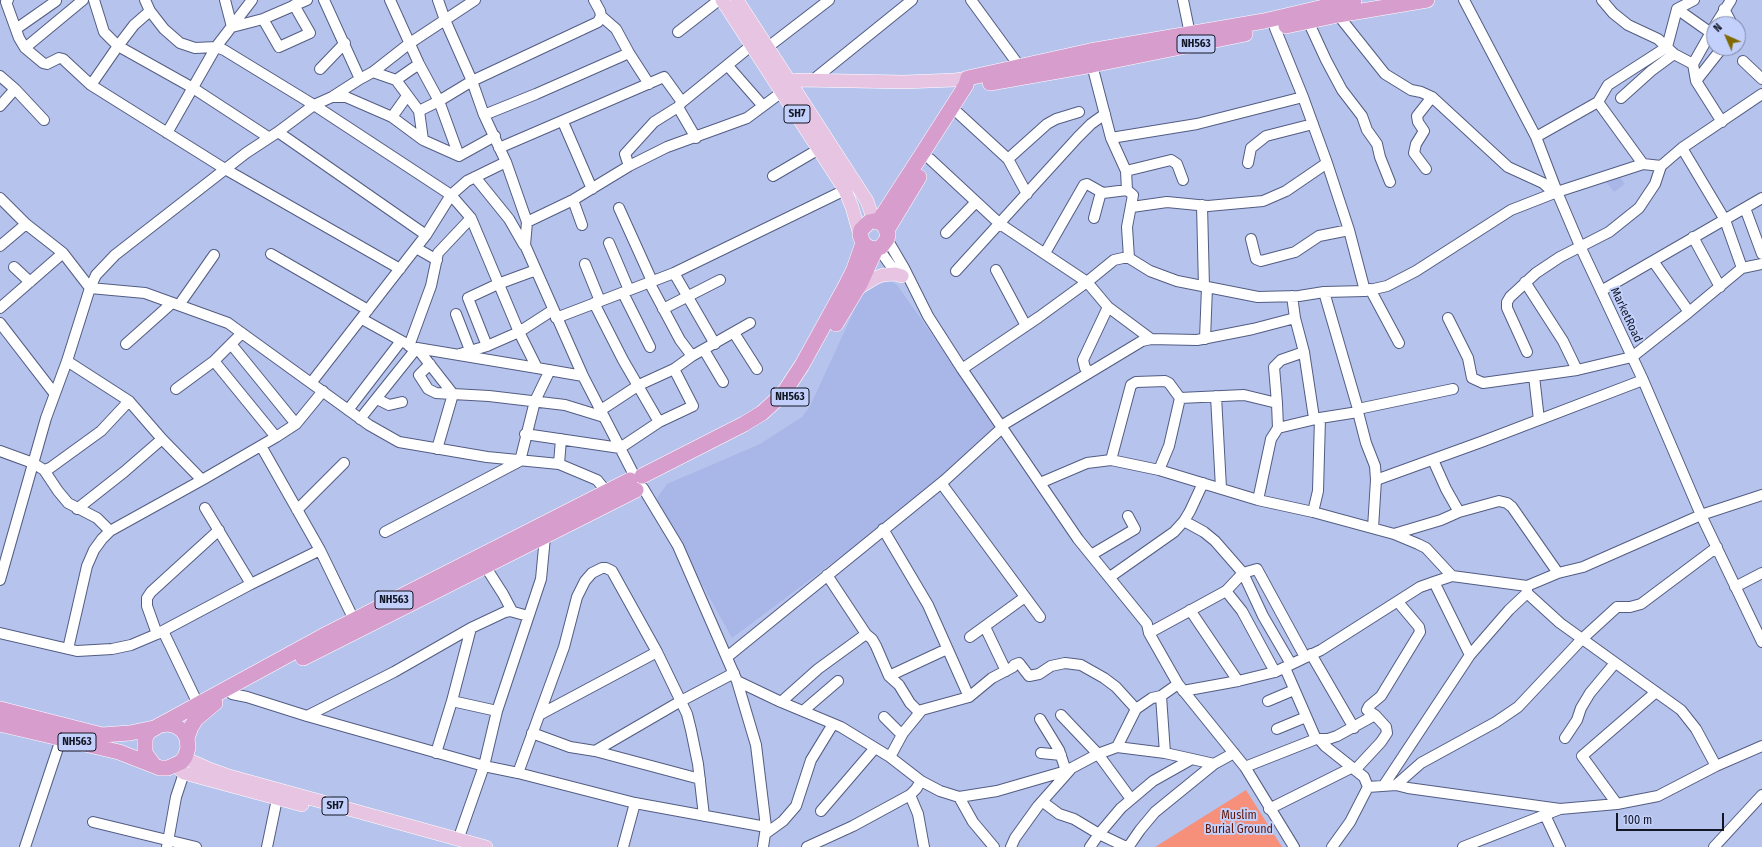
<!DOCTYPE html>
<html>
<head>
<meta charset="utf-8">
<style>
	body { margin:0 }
	#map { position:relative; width:1762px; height:847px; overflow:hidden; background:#b6c3ed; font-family:"Fira Sans Condensed",sans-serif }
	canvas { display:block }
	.north { position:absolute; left:1706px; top:16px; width:40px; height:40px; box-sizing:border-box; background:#c3d0fb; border:1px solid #7c86a5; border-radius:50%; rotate:315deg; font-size:11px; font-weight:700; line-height:16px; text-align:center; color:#121625 }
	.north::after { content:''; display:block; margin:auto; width:14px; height:18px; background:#816800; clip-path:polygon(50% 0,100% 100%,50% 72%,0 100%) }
	.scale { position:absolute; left:1616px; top:813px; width:108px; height:18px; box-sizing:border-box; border:2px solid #121625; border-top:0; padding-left:5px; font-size:12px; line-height:14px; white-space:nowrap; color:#121625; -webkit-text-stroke:3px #c3d0fb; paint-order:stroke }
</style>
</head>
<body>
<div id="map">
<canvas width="1762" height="847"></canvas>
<div class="north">N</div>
<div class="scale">100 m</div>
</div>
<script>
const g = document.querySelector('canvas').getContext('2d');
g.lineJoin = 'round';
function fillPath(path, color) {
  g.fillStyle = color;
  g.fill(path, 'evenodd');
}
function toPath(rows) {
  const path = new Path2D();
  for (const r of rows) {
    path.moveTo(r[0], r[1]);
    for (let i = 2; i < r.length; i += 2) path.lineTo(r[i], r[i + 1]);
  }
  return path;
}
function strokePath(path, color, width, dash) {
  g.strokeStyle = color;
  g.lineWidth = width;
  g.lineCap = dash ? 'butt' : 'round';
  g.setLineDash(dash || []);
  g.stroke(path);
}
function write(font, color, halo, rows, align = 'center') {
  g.font = font + ' "Fira Sans Condensed",sans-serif';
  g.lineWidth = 4;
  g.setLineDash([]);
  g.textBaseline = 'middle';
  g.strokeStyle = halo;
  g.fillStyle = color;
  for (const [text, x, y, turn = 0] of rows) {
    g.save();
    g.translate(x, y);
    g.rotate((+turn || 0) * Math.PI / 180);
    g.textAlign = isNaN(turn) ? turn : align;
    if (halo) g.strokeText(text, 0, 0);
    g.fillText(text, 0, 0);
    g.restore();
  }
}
const built = toPath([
	[1617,173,1625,184,1614,192,1606,182],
	[886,278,897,285,995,424,994,428,945,475,867,537,732,638,658,505,657,498,667,484,760,444,802,417,810,406,866,285]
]);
const green = toPath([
	[1246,790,1282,847,1155,847]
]);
const minor = toPath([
	[8,0,6,2,19,38,25,48,43,63,47,64,59,58,63,59,91,85],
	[94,0,104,32,118,46,134,25,150,11],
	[145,0,150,11,164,29,180,43,195,48,216,47,224,50,314,105,451,195,471,218,519,332,537,368,583,376],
	[225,0,232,27,263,19,307,0],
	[324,0,360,79],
	[390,0,419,64,439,101,459,156],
	[438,0,445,20,472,81,484,115,506,162],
	[971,0,1020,67],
	[1183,0,1191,39],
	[1464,0,1536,137,1557,192,1580,246,1643,380,1701,515,1762,642],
	[1602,0,1613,13,1628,25,1658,39,1674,54,1693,64,1696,81,1722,122],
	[1677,9,1711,33],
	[1724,9,1732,24],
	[1338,15,1385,74,1411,90,1421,92,1432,97,1508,167,1543,183,1554,193],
	[601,16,616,29,629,53],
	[263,19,279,47,310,33,294,5],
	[1308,21,1326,60,1342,90,1362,116,1367,130,1377,144,1380,157,1390,182],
	[1716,24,1731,0],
	[1275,28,1303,97,1327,163,1349,230,1365,291],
	[16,29,56,1],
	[678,32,719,0],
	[768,47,829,0],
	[25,48,83,0],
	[1743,61,1762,79],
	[1693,64,1714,27],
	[1092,65,1111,138,1197,124,1303,97],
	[728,66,763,106],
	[320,69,345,43],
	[373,72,396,80,419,111,423,140],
	[0,76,15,89,44,120],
	[396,80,419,64],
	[813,80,912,0],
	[1696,81,1722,48],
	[332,97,346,97,392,117,423,140,459,156],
	[1621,98,1651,71,1674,54],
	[682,102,752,45],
	[1598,102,1643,164],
	[0,106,15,89],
	[419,111,439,101,472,81,598,22,601,16,600,11,594,0],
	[958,113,1008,159,1027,194],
	[484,115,536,94,629,53,649,84],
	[392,117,407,96],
	[563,122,592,189],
	[278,132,426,235],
	[167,133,216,47,252,0],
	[268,137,193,88,118,46,91,85,225,169,400,269],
	[1536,137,1598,102,1608,85,1667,47,1677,9,1694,0],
	[1111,138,1126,171,1127,190,1133,195,1127,227,1129,258],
	[499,148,664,77,682,102,678,107,696,138],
	[459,156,495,136],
	[930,159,1000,224,1087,282,1108,307,1151,339],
	[1008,159,1047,124,1056,119,1079,112],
	[1248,163,1251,148,1266,136,1313,124],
	[629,166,625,154,654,122,678,107],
	[1426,169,1414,153,1416,144,1424,131,1418,122,1417,116,1432,97],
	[1126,171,1171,160,1177,164,1183,180],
	[773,176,819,149],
	[475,177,509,219,524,245],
	[0,198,26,224,63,253],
	[573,200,582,225],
	[1202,205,1204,287],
	[1132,207,1167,202,1208,206,1263,201,1286,191,1327,163],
	[619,208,652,281],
	[1745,208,1762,254],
	[1094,218,1101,192],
	[527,222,573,200,629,166,667,147,747,118,782,92],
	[946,233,976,202],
	[1693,237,1720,287],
	[887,239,904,268,928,316,962,369,1078,539,1147,624,1149,633,1178,684,1245,767,1294,847],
	[1251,239,1256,259,1261,261,1295,252,1319,236,1349,230],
	[609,243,629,290],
	[0,246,26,224],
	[416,248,437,260],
	[878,248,891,266,902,276],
	[1045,253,1084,185,1087,184,1103,193,1127,190],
	[271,254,368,310],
	[1653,261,1689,312],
	[585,264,600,301],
	[14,267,30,282],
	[1742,268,1762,264],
	[996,270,1026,326],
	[956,271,1078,137,1091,124,1105,114],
	[674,273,715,344],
	[649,282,680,340,692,356],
	[1525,282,1563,341,1577,370],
	[1370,289,1399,343],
	[1601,291,1762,198],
	[1324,292,1358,409],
	[623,293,650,347],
	[1292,296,1295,318,1304,352,1314,418],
	[594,303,623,360,659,422],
	[179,305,214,255],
	[0,308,63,253,90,288,145,293,228,323,369,425,399,442,487,457,559,464,597,480,606,491],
	[663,309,720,280],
	[456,314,470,350],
	[556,318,674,273,845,190],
	[1448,318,1468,358,1472,378,1483,383,1577,370,1632,357,1689,312,1742,268,1725,220,1682,148],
	[362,319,416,349,417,348,537,368],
	[0,323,54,393],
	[734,333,757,369],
	[1205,339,1207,287],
	[126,344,172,303],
	[231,344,296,424],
	[409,346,431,286,438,253,471,218],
	[487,346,468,298,498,284,536,270],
	[417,348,453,394,489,396,565,405,604,417],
	[704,350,723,382],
	[1527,352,1507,308,1507,302,1510,297,1536,273,1560,257,1609,232,1639,208,1655,184,1661,166],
	[460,354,487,346,519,332,553,310],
	[67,361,129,401,162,439,202,480,276,437,214,361],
	[430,364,419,375,428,389,436,393,453,394,437,449],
	[962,369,1039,317,1087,282,1114,260,1123,258,1129,258,1150,271,1177,281,1258,297,1299,296,1324,292,1365,291,1387,286,1416,271,1511,210,1557,192,1643,164,1661,166,1682,148,1762,94],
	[1090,372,1085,368,1083,360,1108,307],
	[1534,376,1539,420],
	[311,383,426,235,451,195,467,181,506,162,527,222,525,245,583,376,634,475],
	[176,389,214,361,242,333],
	[1216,396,1221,488],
	[377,399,389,405,402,402],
	[1277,403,1274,367,1281,360,1304,352],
	[348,410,401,341],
	[601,410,639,385,674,369,692,356,750,323],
	[1358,412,1358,409,1453,389],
	[1320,418,1358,412,1366,443,1375,466,1376,480,1373,528],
	[360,419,416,349],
	[1001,426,1142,341,1151,339,1197,340,1253,329,1295,318],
	[525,434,620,448,659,422,693,406,674,369],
	[276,437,296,424,323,391],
	[261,446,320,550,356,624],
	[0,451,33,463,44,470,50,468,101,431,129,401],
	[1111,460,1131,385,1136,382,1165,381,1169,383,1180,398],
	[1433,460,1446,489,1459,512],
	[559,464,561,439],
	[44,470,58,491,68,503,97,518,110,531],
	[1159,470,1169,446,1180,398,1244,395,1277,403,1278,428,1320,418,1318,491,1313,512],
	[1376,480,1481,442,1643,380],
	[941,483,1040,617],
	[1040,483,1087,463,1111,460,1159,470,1258,500,1313,512,1394,534,1441,520,1459,512,1499,501,1507,503,1512,507,1558,573],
	[643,488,678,546,737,681,756,745,766,827,763,847],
	[1258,500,1271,439,1278,428],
	[205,508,251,584],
	[77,509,124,472,162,439],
	[297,510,344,463],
	[1184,521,1204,532,1215,541,1243,573,1263,616,1291,664],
	[883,529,928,605,969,697,992,678,1013,667,1014,665,1019,663,1029,676,1039,674,1051,666,1065,663,1081,665,1104,678,1116,687,1136,709,1152,698,1161,696,1178,684],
	[385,532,520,461,535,401,550,370],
	[1394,534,1418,544,1426,548,1452,576],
	[1091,555,1135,529,1128,516],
	[485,566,503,594,512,611],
	[827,575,866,634,872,639,876,646,889,676,899,685,910,703,918,711,969,697],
	[1110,577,1174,532,1184,521,1190,511,1203,483],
	[0,580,46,418,67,361,90,288,96,275,115,255,246,153,278,132,314,105,332,97,360,79,373,72,410,43,475,0],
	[1434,582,1470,655],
	[1527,586,1527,593,1560,623,1681,710,1696,729,1716,766],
	[1735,587,1762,573],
	[1226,591,1242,611,1275,672],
	[1190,610,1238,681],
	[985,627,1006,671],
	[471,628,452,701,497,711],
	[163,631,198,704],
	[0,633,77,651,112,649,131,645,157,634,251,584,320,550],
	[1149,633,1226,591,1243,573,1257,569,1305,657],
	[157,634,147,606,147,598,151,592,219,530],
	[970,637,1025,597],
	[68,649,87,566,94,550,102,539,110,531,202,480],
	[657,652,687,714,691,730,698,764,704,816],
	[1311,654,1354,728],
	[727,657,945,480,1002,428],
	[1285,668,1316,739,1319,739,1325,746,1364,777,1368,787,1396,785,1408,788,1560,809],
	[889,676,947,649],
	[737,681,781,702,841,727,890,757,921,781,940,791,959,797,997,791,1066,771,1098,754,1117,747,1136,709],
	[1183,691,1238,681,1275,672,1321,650,1420,587,1434,582,1452,576,1527,586,1558,573,1583,567,1701,515,1762,495],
	[232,694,247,697,307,716,484,766,518,773,635,803,766,827],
	[1161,696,1165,753],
	[1268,701,1294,690],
	[781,702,818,669,866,634],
	[803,711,838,681],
	[1061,715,1098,754,1131,799],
	[307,716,394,672,471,628,505,612,510,611,528,616],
	[884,717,902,735],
	[1040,719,1059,750,1066,771],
	[1277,729,1306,717],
	[532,733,570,747,595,751,681,701,734,673],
	[1565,738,1577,720,1581,708,1590,693,1615,663],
	[1319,739,1328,739,1337,736,1375,715],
	[1117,747,1165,753,1192,759],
	[595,751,700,779],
	[436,753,452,701],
	[1041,753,1061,755],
	[890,757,903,733,921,711],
	[1245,767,1316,739],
	[1355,770,1381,742,1387,733,1386,727,1375,715,1367,710,1369,706,1381,696,1420,632,1419,627,1398,602],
	[518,773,564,647,577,597,585,581,592,573,602,568,606,568,612,571,657,652,539,715],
	[921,781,916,789,910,795,918,814,924,847],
	[1384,785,1470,655,1509,610,1527,593],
	[1396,785,1421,763,1496,722,1518,707,1582,639,1617,607,1630,607,1641,604,1717,547],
	[959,797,973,822,994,847],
	[1043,802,1059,814,1074,819,1099,834,1124,846,1129,846,1140,830,1155,812,1214,764],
	[1617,804,1582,756,1656,692],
	[1269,809,1351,768],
	[821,811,875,748],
	[1545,815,1560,847],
	[93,822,196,847],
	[765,834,783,821,796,806,811,760,833,724],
	[458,840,484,766,497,711,541,579,545,537],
	[25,847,61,739],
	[167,847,176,797,184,773],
	[267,847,277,799],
	[623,847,635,803],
	[807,847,853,826,910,795],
	[1011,847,1015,838,1038,806,1070,770],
	[1090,847,1099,834,1121,808,1153,781,1192,759,1214,764,1234,753],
	[1332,847,1350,822,1368,787],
	[1463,847,1560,809,1617,804,1658,796,1716,766,1762,746],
	[1714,847,1762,795]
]);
const major = toPath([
	[722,0,845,190,852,207,860,235],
	[737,0,867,201,874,221],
	[783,82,800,80,904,82,955,80,968,78],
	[857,289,875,278,883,275,895,274,902,276],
	[185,757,191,761,207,768,229,776,486,847],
	[176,766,184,773,302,805]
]);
const highway = toPath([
	[1286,26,1338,15,1427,0],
	[990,83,1092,65,1245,34],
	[878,222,922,154,966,85,968,78,1090,51,1264,21,1354,0],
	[887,230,919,177],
	[836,324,860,284,876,249],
	[642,476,744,424,762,413,774,402,785,391,802,365,845,287,854,269,863,243,860,235,861,230,869,222,874,221,881,223,885,227,888,235,887,239,881,247,876,249,869,248,863,243],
	[303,658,636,490],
	[0,709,102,735,130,733,154,728],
	[0,724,119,752,160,768,168,768,181,762,185,757,188,748,187,738,183,731,176,726,168,724,160,725,148,732,145,739,145,753,153,764],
	[160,725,323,636,630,480],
	[187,738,191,727,196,719,215,703]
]);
const shields = [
	[1196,44,38],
	[797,114,26],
	[790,397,38],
	[394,600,38],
	[77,742,38],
	[335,806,26]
];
const shieldNames = [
	["NH563",1196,44],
	["SH7",797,114],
	["NH563",790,397],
	["NH563",394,600],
	["NH563",77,742],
	["SH7",335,806]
];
const streetNames = [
	["MarketRoad",1626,315,65]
];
const parkNames = [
	["Muslim",1239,816],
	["Burial Ground",1239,830]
];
fillPath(built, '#a9b7e8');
fillPath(green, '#f6907b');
strokePath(minor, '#535d83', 12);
strokePath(major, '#fff', 14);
strokePath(highway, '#fff', 16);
strokePath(minor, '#fff', 10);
strokePath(major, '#e7c4e1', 13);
strokePath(highway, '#d79dcd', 15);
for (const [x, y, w] of shields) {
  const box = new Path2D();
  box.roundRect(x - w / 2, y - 9, w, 18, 3);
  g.fillStyle = '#c3d0fb';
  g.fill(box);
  strokePath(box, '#121625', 1);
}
write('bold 11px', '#121625', null, shieldNames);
write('12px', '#121625', '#c3d0fb', streetNames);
write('12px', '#60170a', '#c3d0fb', parkNames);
</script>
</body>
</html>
